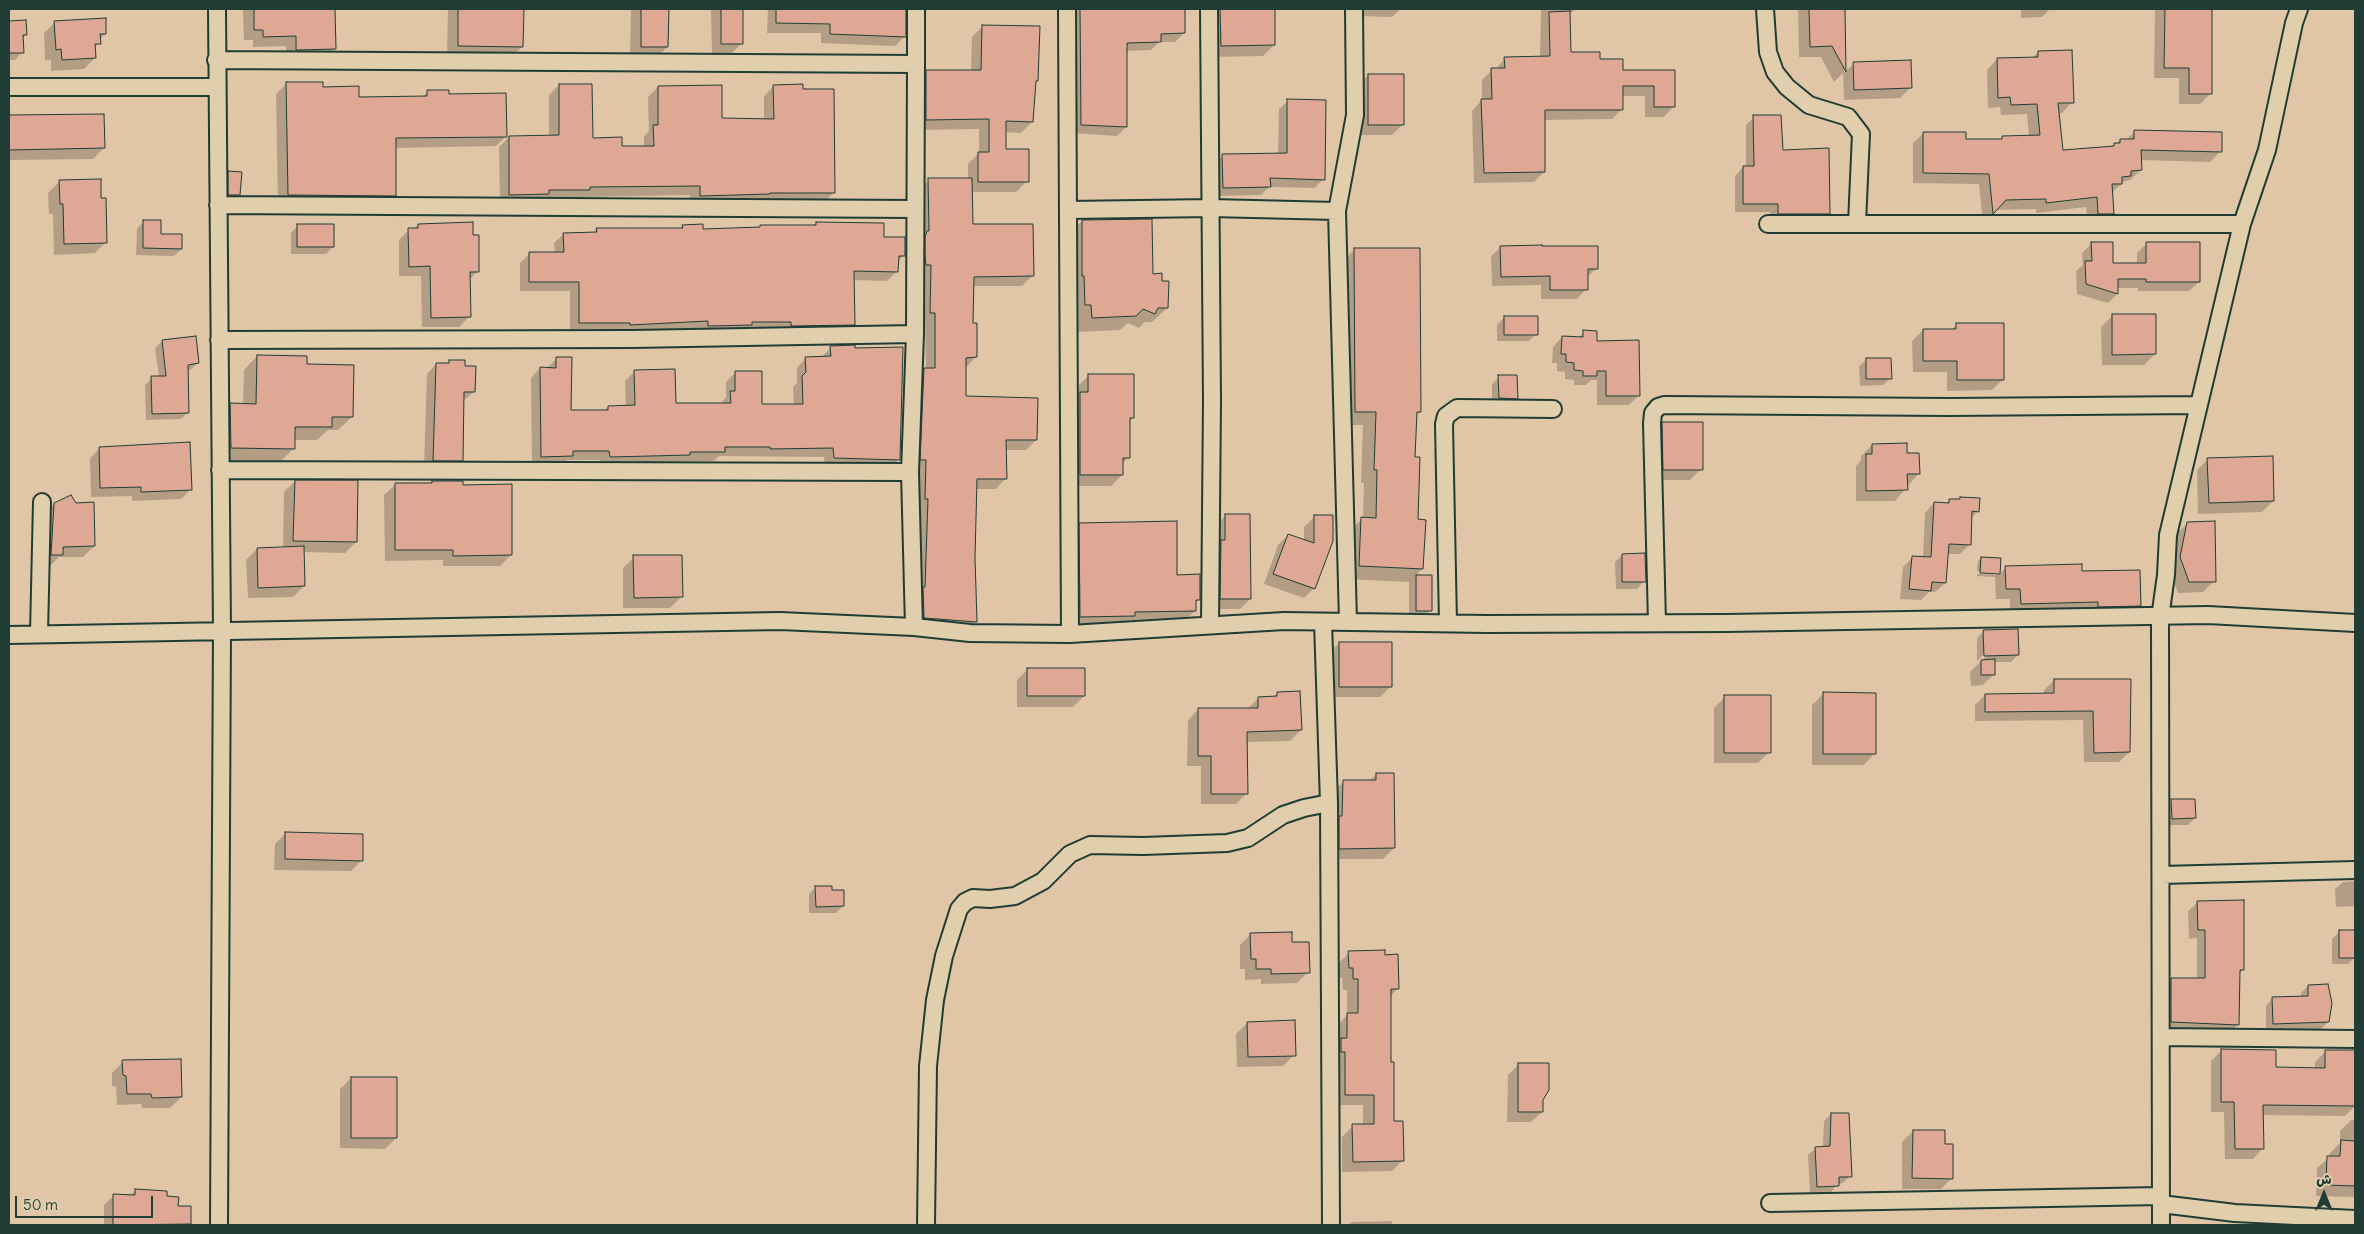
<!DOCTYPE html>
<html>
<head>
<meta charset="utf-8">
<style>
	body { margin:0 }
	#map { position:relative; width:2364px; height:1234px; overflow:hidden; background:#e0c6a7; font-family:Delius,"Playpen Sans Arabic",sans-serif }
	canvas { display:block }
	.frame { position:absolute; inset:0; border:10px solid #1f3d34; pointer-events:none }
	.north { position:absolute; left:2299px; top:1169px; width:50px; height:50px; -webkit-text-stroke:4px #e0ceac; paint-order:stroke; rotate:0deg; font-size:14px; font-weight:700; line-height:20px; text-align:center; color:#1f3d34 }
	.north::after { content:''; display:block; margin:auto; width:18px; height:22px; background:#1f3d34; clip-path:polygon(50% 0,100% 100%,50% 72%,0 100%) }
	.scale { position:absolute; left:15px; top:1196px; width:138px; height:22px; box-sizing:border-box; border:2px solid #1f3d34; border-top:0; padding-left:6px; font-size:15px; line-height:18px; white-space:nowrap; color:#1f3d34; -webkit-text-stroke:4px #e0ceac; paint-order:stroke }
</style>
</head>
<body>
<div id="map">
<canvas width="2364" height="1234"></canvas>
<div class="frame"></div>
<div class="north">ش</div>
<div class="scale">50 m</div>
</div>
<script>
const g = document.querySelector('canvas').getContext('2d');
g.lineJoin = 'round';
function fillPath(path, color) {
  g.fillStyle = color;
  g.fill(path, 'evenodd');
}
function toPath(rows) {
  const path = new Path2D();
  for (const r of rows) {
    path.moveTo(r[0], r[1]);
    for (let i = 2; i < r.length; i += 2) path.lineTo(r[i], r[i + 1]);
  }
  return path;
}
function strokePath(path, color, width, dash) {
  g.strokeStyle = color;
  g.lineWidth = width;
  g.lineCap = dash ? 'butt' : 'round';
  g.setLineDash(dash || []);
  g.stroke(path);
}
const shadow = toPath([
	[243,9,333,9,335,48,324,59,286,60,286,46,253,47,253,40,244,40],
	[448,9,523,9,522,47,511,58,447,57],
	[631,9,668,9,667,47,656,58,630,57],
	[711,9,741,9,741,44,732,53,712,53],
	[768,9,905,9,905,36,895,46,821,43,821,33,767,33],
	[1071,9,1183,9,1184,33,1175,42,1159,42,1151,50,1125,51,1126,127,1117,136,1073,133],
	[1217,9,1274,9,1274,45,1263,56,1211,57],
	[1354,9,1400,9,1392,17,1354,16],
	[1541,9,1576,9,1569,14,1570,54,1598,60,1622,71,1674,71,1674,106,1664,117,1645,117,1645,96,1622,96,1622,109,1612,119,1544,120,1544,172,1534,182,1474,183,1472,111,1482,100,1482,80,1492,70,1495,70,1505,58,1540,57],
	[1798,9,1844,9,1844,73,1854,64,1911,87,1900,98,1844,100,1843,73,1834,82,1821,57,1799,57],
	[2021,9,2049,9,2049,10,2042,17,2021,18],
	[2155,9,2211,9,2211,93,2200,104,2179,104,2179,78,2154,78],
	[25,21,26,35,22,38,22,52,15,60,9,60,9,22],
	[55,22,105,33,94,49,95,58,84,69,51,71,51,60,45,60,44,33],
	[983,26,1037,80,1034,83,1032,122,1021,133,1004,132,1004,150,1027,181,1016,192,971,192,971,226,1033,275,1022,286,973,286,972,324,976,357,966,367,965,397,1036,440,1026,450,1005,450,1006,478,996,489,975,489,973,558,976,622,965,632,914,628,914,379,926,369,925,322,920,322,919,190,929,180,968,179,968,164,979,153,979,129,915,130,916,82,926,71,971,71,972,37],
	[2038,52,2072,102,2062,113,2058,113,2062,152,2111,147,2120,140,2126,140,2135,131,2221,151,2210,162,2140,160,2141,170,2130,180,2125,181,2112,192,2113,214,2103,224,2088,224,2086,207,2036,213,2036,209,1995,210,1983,223,1979,184,1913,183,1913,143,1924,133,1965,140,2000,140,2002,138,2029,137,2027,114,2001,115,2000,107,1988,108,1987,70,1997,59,2032,58],
	[1368,75,1403,124,1392,135,1357,135,1357,86],
	[287,83,322,88,358,99,421,98,428,92,448,95,506,136,496,146,394,148,395,195,385,205,278,205,276,94],
	[559,85,591,139,621,147,644,147,644,136,649,131,648,97,658,87,721,119,764,120,764,96,774,86,802,91,834,192,824,203,690,206,690,195,581,197,578,199,500,204,499,147,509,137,549,137,549,95],
	[1288,101,1323,179,1315,188,1269,187,1261,195,1215,196,1214,164,1223,156,1278,154,1279,109],
	[103,115,104,148,93,159,9,160,9,117],
	[1754,117,1829,214,1821,222,1770,222,1770,212,1735,212,1735,176,1743,167,1746,167,1746,125],
	[229,172,239,195,232,202,222,202,222,179],
	[59,182,100,200,106,242,95,253,54,255,53,214,49,214,48,193],
	[144,221,160,235,181,249,174,256,136,255,137,229],
	[1082,221,1161,283,1167,308,1152,322,1145,322,1139,328,1128,323,1120,330,1078,332,1077,319,1071,319,1067,236],
	[816,223,883,238,904,255,897,262,897,271,887,281,853,280,853,325,844,334,570,332,570,291,520,291,520,263,529,254,555,253,554,243,564,234,593,233,597,230,679,230,683,226,702,231,759,228,761,226,813,226],
	[298,225,333,247,326,254,291,254,291,233],
	[418,225,472,236,478,271,469,280,469,317,459,327,422,327,421,276,399,276,399,240,409,230,413,230],
	[2092,243,2112,264,2137,264,2137,253,2147,243,2199,282,2189,291,2138,291,2138,288,2117,288,2117,294,2108,303,2077,294,2076,271,2083,265,2082,253],
	[1501,247,1597,268,1587,277,1586,289,1577,299,1541,299,1541,285,1492,286,1491,256],
	[1355,249,1420,411,1415,416,1414,459,1416,520,1422,569,1415,576,1431,576,1431,610,1424,617,1409,617,1409,582,1346,579,1348,532,1363,518,1364,483,1361,483,1363,425,1343,425,1341,263],
	[2112,316,2155,354,2144,365,2102,365,2101,327],
	[1504,317,1536,334,1529,341,1497,341,1497,325],
	[1957,324,2003,379,1992,390,1947,391,1947,372,1913,372,1912,341,1923,330,1951,330],
	[1584,332,1639,395,1629,405,1597,405,1597,380,1591,380,1586,385,1574,385,1574,380,1565,379,1565,372,1557,371,1557,363,1552,363,1553,347,1562,337,1578,338],
	[162,341,198,363,190,370,187,370,188,412,181,419,146,420,145,385,152,378,159,377,155,348],
	[831,347,902,348,899,459,890,468,825,467,824,457,719,456,714,461,682,461,679,464,601,466,600,460,567,460,563,465,532,466,531,378,540,368,547,368,557,358,569,411,604,411,608,407,626,407,625,381,635,371,675,405,721,404,726,397,726,382,736,372,761,405,794,405,793,387,797,383,797,368,806,358,821,358],
	[257,356,306,365,352,417,338,430,328,430,317,440,294,440,293,449,280,462,218,461,217,418,231,405,243,405,244,370],
	[1867,359,1890,378,1883,385,1860,386,1859,366],
	[449,361,464,367,474,392,463,401,462,460,453,470,424,469,427,374,436,364,446,364],
	[1089,375,1133,417,1129,422,1129,457,1122,464,1122,475,1111,486,1070,486,1070,405,1078,397,1078,386],
	[1499,377,1516,398,1509,405,1492,405,1492,384],
	[1663,423,1701,469,1690,480,1653,480,1652,434],
	[1872,445,1906,454,1918,474,1895,501,1856,501,1856,466,1861,460,1861,456],
	[99,449,190,490,181,499,132,501,132,496,91,497,90,458],
	[2208,459,2273,501,2262,512,2198,514,2197,470],
	[295,481,356,542,345,553,303,552,304,586,293,597,248,598,246,560,257,549,283,548,284,492],
	[462,482,462,486,511,555,500,566,443,566,443,560,385,561,384,495,396,484],
	[1960,498,1978,511,1971,518,1969,545,1960,554,1947,554,1945,583,1935,592,1929,592,1921,600,1900,599,1903,567,1913,557,1923,558,1925,513,1934,503,1946,504,1950,500,1958,501],
	[54,504,94,546,83,557,59,557,51,565,40,565,43,515],
	[1226,515,1250,599,1240,609,1211,609,1216,525],
	[1314,517,1314,588,1304,598,1264,584,1278,545,1288,535,1304,541,1304,527],
	[2188,523,2214,581,2203,592,2178,593,2169,568,2176,534],
	[1080,524,1176,576,1199,599,1195,603,1195,611,1186,619,1129,620,1124,625,1071,625,1071,533],
	[1622,555,1644,581,1637,589,1616,589,1615,562],
	[634,557,681,597,670,608,623,608,623,568],
	[1981,558,2000,559,1999,575,2006,567,2081,572,2140,606,2129,617,2010,614,2010,599,1996,599,1995,577,1977,576,1977,574,1997,575,1997,573,1977,571,1978,561],
	[1984,631,2018,655,2011,662,1994,662,1994,674,1983,685,1971,686,1970,672,1989,653,1987,651,1977,661,1977,638],
	[1339,643,1391,686,1380,697,1328,697,1328,654],
	[1028,669,1084,696,1073,707,1017,707,1017,680],
	[2054,680,2130,680,2129,752,2119,762,2084,762,2083,720,1975,721,1975,705,1985,695,2044,695,2044,690],
	[1278,693,1301,730,1290,741,1246,742,1247,793,1236,804,1201,804,1201,766,1187,766,1188,720,1199,709,1247,709,1259,698,1273,697],
	[1823,694,1874,754,1864,765,1812,765,1812,705],
	[1725,697,1769,752,1758,763,1714,763,1714,708],
	[1376,774,1394,848,1383,859,1329,859,1332,793,1343,782,1369,782],
	[2172,801,2195,818,2188,825,2165,825,2165,808],
	[286,833,362,860,351,871,274,870,275,844],
	[2355,881,2355,906,2336,907,2335,889,2343,882],
	[816,887,831,891,843,906,836,913,809,913,809,894],
	[2198,902,2243,970,2238,975,2238,1024,2229,1034,2162,1031,2162,988,2171,979,2197,979,2197,938,2189,939,2188,911],
	[2355,931,2355,957,2348,964,2332,964,2332,939,2339,932],
	[1251,934,1291,944,1308,972,1297,983,1261,984,1261,979,1245,980,1245,969,1240,969,1240,945],
	[1349,953,1398,988,1390,997,1390,1063,1393,1122,1403,1160,1392,1171,1342,1172,1342,1137,1353,1126,1363,1126,1363,1105,1334,1105,1337,1026,1347,1015,1347,990,1343,990,1342,978,1338,978,1338,964],
	[2308,986,2328,1022,2321,1029,2266,1030,2266,1006,2273,998,2301,998,2301,993],
	[1247,1023,1294,1055,1283,1066,1237,1067,1236,1034],
	[2222,1050,2275,1068,2315,1069,2315,1062,2326,1051,2355,1052,2355,1106,2345,1116,2262,1115,2263,1148,2253,1159,2225,1159,2224,1112,2211,1112,2211,1061],
	[123,1062,181,1097,170,1108,142,1108,141,1104,117,1105,116,1087,112,1086,112,1073],
	[1519,1064,1542,1099,1542,1112,1531,1122,1507,1122,1508,1075],
	[351,1078,396,1138,385,1149,340,1148,340,1089],
	[1831,1114,1850,1176,1843,1183,1838,1184,1831,1192,1810,1193,1808,1155,1816,1148,1823,1148,1824,1121],
	[2351,1120,2355,1120,2355,1197,2316,1196,2317,1168,2330,1157,2330,1153,2340,1143,2340,1131],
	[1913,1131,1944,1145,1952,1178,1941,1189,1902,1189,1902,1142],
	[136,1190,166,1198,177,1207,190,1224,188,1225,104,1225,104,1205,114,1195,130,1196],
	[1392,1221,1392,1225,1348,1225,1352,1222]
]);
const building = toPath([
	[254,9,335,9,336,49,296,50,296,36,263,37,263,30,254,30,254,9],
	[458,9,524,9,523,47,458,46,458,9],
	[641,9,669,9,668,47,641,47,641,9],
	[721,9,743,9,743,44,721,44,721,9],
	[776,9,906,9,906,37,830,34,830,24,776,23,776,9],
	[1080,9,1185,9,1185,33,1161,34,1161,42,1127,43,1127,127,1081,125,1080,9],
	[1220,9,1275,9,1275,45,1221,46,1220,9],
	[1809,9,1845,9,1846,72,1832,46,1810,47,1809,9],
	[2165,9,2212,9,2212,94,2189,94,2189,68,2164,68,2165,9],
	[1570,11,1571,52,1600,52,1600,59,1623,59,1623,70,1675,70,1675,107,1654,107,1654,86,1623,86,1623,110,1545,110,1545,172,1484,173,1481,99,1492,99,1491,68,1505,68,1504,57,1550,56,1549,12,1570,11],
	[106,18,106,34,100,34,101,44,95,44,96,58,62,60,61,49,56,50,54,21,106,18],
	[26,20,27,35,23,35,24,53,9,53,9,21,26,20],
	[982,25,1040,26,1038,81,1036,81,1033,122,1006,121,1006,149,1029,149,1029,182,978,182,978,152,989,152,989,119,926,120,926,70,981,70,982,25],
	[2072,50,2074,103,2058,103,2063,150,2114,146,2114,143,2120,143,2120,139,2134,139,2134,130,2222,132,2222,152,2141,150,2142,170,2131,171,2131,176,2122,177,2122,184,2112,184,2114,214,2098,214,2097,197,2046,203,2046,199,2006,200,1993,214,1989,174,1923,173,1923,132,1966,132,1966,139,2002,139,2002,136,2040,135,2037,104,2011,105,2010,97,1998,98,1997,58,2038,57,2038,51,2072,50],
	[1911,60,1912,88,1854,90,1853,62,1911,60],
	[1368,74,1404,74,1404,125,1368,125,1368,74],
	[286,82,323,82,323,87,359,86,359,97,427,96,427,90,449,90,449,94,506,93,507,137,396,138,396,196,288,195,286,82],
	[559,84,592,84,593,138,622,137,622,146,654,146,653,125,658,125,658,86,722,85,722,118,774,119,773,85,803,84,803,89,834,89,835,193,770,193,770,194,700,196,700,186,590,187,590,190,549,190,549,194,509,195,509,136,559,135,559,84],
	[1287,99,1326,100,1325,180,1270,178,1271,187,1223,188,1222,154,1287,153,1287,99],
	[104,114,105,148,9,150,9,115,104,114],
	[1753,115,1781,115,1783,150,1829,148,1830,214,1778,214,1778,204,1743,204,1743,166,1754,166,1753,115],
	[228,171,242,172,240,195,228,195,228,171],
	[928,178,972,178,973,224,1033,224,1034,276,974,277,973,323,977,323,977,357,966,358,966,396,1038,398,1037,440,1006,440,1007,479,977,479,975,558,977,622,924,618,923,587,925,587,928,499,925,499,926,460,920,460,924,368,935,368,935,313,930,313,931,265,926,265,925,256,925,237,927,231,929,231,928,178],
	[101,179,101,198,106,198,107,243,64,244,63,204,60,204,59,180,101,179],
	[1152,219,1153,274,1162,273,1162,281,1169,281,1168,308,1158,308,1155,314,1143,309,1136,316,1092,318,1091,305,1085,305,1084,276,1082,276,1082,220,1152,219],
	[143,220,161,220,161,234,182,234,182,249,143,248,143,220],
	[473,222,473,235,479,235,479,272,470,272,471,317,431,318,430,266,409,267,408,228,418,228,418,224,473,222],
	[816,222,884,223,884,237,905,237,905,256,899,256,898,272,854,271,855,325,791,326,791,322,752,322,752,325,708,326,708,321,630,325,630,323,579,323,579,282,529,282,529,252,564,252,563,233,597,232,596,228,683,228,682,225,703,224,703,229,760,227,760,225,816,225,816,222],
	[297,224,334,224,334,247,297,247,297,224],
	[2091,242,2113,242,2113,263,2146,263,2146,242,2200,242,2200,282,2146,282,2146,279,2118,279,2118,294,2086,284,2085,261,2092,261,2091,242],
	[1542,245,1542,246,1598,246,1598,269,1588,269,1588,290,1550,290,1550,276,1501,277,1500,246,1542,245],
	[1354,248,1420,248,1421,412,1417,412,1415,457,1420,457,1418,519,1426,520,1423,569,1359,566,1361,517,1376,518,1377,470,1374,470,1376,412,1355,412,1354,248],
	[2112,314,2156,314,2156,354,2112,355,2112,314],
	[1504,316,1538,316,1538,335,1504,335,1504,316],
	[1956,323,2004,323,2004,380,1957,380,1957,361,1923,361,1923,329,1956,329,1956,323],
	[1583,330,1597,331,1597,341,1639,340,1640,396,1606,396,1606,371,1597,371,1597,376,1583,376,1583,371,1574,370,1574,363,1566,362,1566,354,1561,354,1562,336,1583,337,1583,330],
	[196,336,199,363,188,365,189,413,152,414,151,376,166,376,162,340,196,336],
	[855,345,855,348,903,347,900,460,834,458,833,448,770,449,770,447,725,447,725,452,690,452,690,455,610,457,609,451,573,451,573,456,541,457,540,367,556,368,556,357,572,357,571,410,608,410,608,406,635,405,634,370,675,369,676,403,731,403,730,391,735,391,735,371,762,371,762,404,803,404,802,376,806,372,805,357,831,356,830,346,855,345],
	[257,355,307,356,307,364,354,365,353,417,332,417,332,427,295,427,295,449,231,448,230,403,256,404,257,355],
	[1866,358,1891,358,1892,379,1866,379,1866,358],
	[449,360,465,360,465,366,476,366,475,392,464,392,463,461,433,461,436,363,449,363,449,360],
	[1088,374,1134,374,1134,418,1130,418,1130,458,1123,458,1123,475,1080,475,1080,392,1088,392,1088,374],
	[1498,375,1517,375,1518,399,1499,398,1498,375],
	[1662,422,1703,422,1703,470,1663,470,1662,422],
	[190,442,192,490,141,492,141,487,100,488,99,447,190,442],
	[1907,443,1907,453,1919,453,1920,474,1907,474,1908,490,1866,491,1866,454,1872,454,1872,444,1907,443],
	[2273,456,2274,501,2209,503,2207,458,2273,456],
	[295,480,358,480,357,542,293,541,295,480],
	[432,481,463,481,463,485,512,484,512,555,453,556,453,550,395,550,395,483,432,483,432,481],
	[71,495,76,503,94,502,95,546,63,547,63,555,51,555,54,503,71,495],
	[1960,497,1980,498,1979,512,1972,511,1971,545,1949,544,1946,583,1932,582,1931,591,1909,589,1912,556,1931,557,1934,502,1949,503,1949,499,1960,499,1960,497],
	[1225,514,1250,514,1251,599,1220,599,1221,540,1225,540,1225,514],
	[1314,515,1333,515,1333,541,1315,589,1273,574,1288,534,1314,543,1314,515],
	[1177,521,1177,575,1200,574,1200,600,1196,600,1196,611,1135,612,1135,616,1080,617,1079,523,1177,521],
	[2215,521,2216,582,2189,582,2180,557,2187,522,2215,521],
	[304,546,305,586,258,588,257,548,304,546],
	[1645,553,1646,582,1622,582,1622,554,1645,553],
	[633,555,682,555,683,597,634,598,633,555],
	[1981,557,2001,558,2000,574,1980,573,1981,557],
	[2082,564,2082,571,2140,570,2141,606,2098,607,2098,602,2021,604,2020,589,2006,589,2005,566,2082,564],
	[1416,575,1432,575,1432,611,1416,611,1416,575],
	[2018,629,2019,655,1984,656,1983,630,2018,629],
	[1339,642,1392,642,1392,687,1339,687,1339,642],
	[1995,659,1995,675,1981,675,1981,660,1995,659],
	[1027,668,1085,668,1085,696,1027,696,1027,668],
	[2054,679,2131,679,2130,752,2094,753,2093,711,1985,712,1985,694,2054,693,2054,679],
	[1300,691,1302,730,1247,732,1248,794,1211,794,1211,756,1198,756,1198,708,1258,708,1258,697,1277,696,1277,692,1300,691],
	[1823,692,1876,693,1876,754,1823,754,1823,692],
	[1724,695,1771,695,1771,753,1724,753,1724,695],
	[1376,773,1394,773,1395,848,1339,849,1339,816,1342,816,1343,780,1376,780,1376,773],
	[2171,799,2195,799,2196,818,2172,819,2171,799],
	[285,832,363,834,363,861,285,859,285,832],
	[815,886,832,886,832,890,844,890,844,906,816,907,815,886],
	[2244,900,2244,970,2240,970,2239,1025,2171,1022,2171,978,2205,978,2205,930,2198,930,2197,901,2244,900],
	[2339,930,2355,930,2355,958,2339,958,2339,930],
	[1292,932,1292,942,1309,942,1310,973,1271,974,1271,969,1256,969,1256,959,1251,959,1250,933,1292,932],
	[1385,950,1385,955,1398,954,1399,989,1391,989,1391,1062,1394,1062,1394,1121,1403,1121,1404,1161,1353,1162,1352,1124,1374,1124,1374,1095,1345,1095,1345,1052,1341,1052,1341,1038,1347,1038,1347,1013,1358,1013,1358,979,1353,979,1353,968,1349,968,1348,951,1385,950],
	[2328,984,2332,1003,2329,1022,2273,1024,2272,997,2308,996,2308,985,2328,984],
	[1295,1020,1296,1056,1248,1057,1247,1022,1295,1020],
	[2221,1049,2276,1050,2276,1067,2325,1068,2325,1050,2355,1050,2355,1106,2263,1105,2264,1149,2235,1149,2234,1102,2221,1102,2221,1049],
	[181,1059,182,1097,152,1098,151,1094,127,1094,126,1076,123,1075,122,1060,181,1059],
	[1518,1063,1549,1063,1549,1090,1543,1100,1543,1112,1518,1112,1518,1063],
	[351,1077,397,1077,397,1138,351,1138,351,1077],
	[1831,1113,1849,1113,1852,1177,1839,1177,1839,1186,1817,1187,1815,1147,1830,1146,1831,1113],
	[1913,1130,1945,1130,1945,1144,1953,1144,1953,1179,1912,1178,1913,1130],
	[2341,1140,2355,1141,2355,1186,2326,1185,2327,1156,2340,1156,2341,1140],
	[135,1189,167,1191,167,1196,179,1197,178,1206,191,1206,191,1224,113,1225,113,1194,135,1195,135,1189]
]);
const street = toPath([
	[217,9,222,630,219,1225],
	[916,9,916,64],
	[1067,9,1070,634],
	[1209,9,1212,401,1210,625],
	[1765,9,1768,52,1775,72,1787,87,1809,105,1848,117,1861,134,1857,223],
	[216,60,916,64,915,334,910,472,914,627],
	[9,87,217,87],
	[218,205,915,209],
	[1068,210,1211,208,1337,211],
	[1768,224,2242,224],
	[219,340,632,339,915,334],
	[220,470,910,472],
	[1323,622,1329,803,1331,1225],
	[1348,622,1337,211,1355,115,1354,9],
	[1448,623,1444,424,1446,416,1457,408,1553,409],
	[1657,623,1652,423,1653,413,1658,407,1664,405,1949,407,2198,405],
	[39,634,42,502],
	[9,635,780,621,914,627,970,633,1070,634,1284,621,1487,624,1727,623,2208,615,2355,623],
	[2161,875,2355,870],
	[2161,1037,2355,1039],
	[1770,1203,2161,1196],
	[2161,1204,2235,1213,2355,1219],
	[926,1225,928,1066,935,1000,944,956,959,909,965,902,973,898,990,899,1015,896,1043,881,1070,854,1090,845,1143,846,1227,843,1248,838,1283,815,1304,808,1329,803],
	[2161,1225,2160,618,2166,575,2168,535,2242,224,2267,150,2294,23,2299,9]
]);
fillPath(shadow, '#0003');
fillPath(building, '#dea894');
strokePath(building, '#1f3d34', 1);
strokePath(street, '#1f3d34', 20);
strokePath(street, '#e0ceac', 16);
</script>
</body>
</html>
